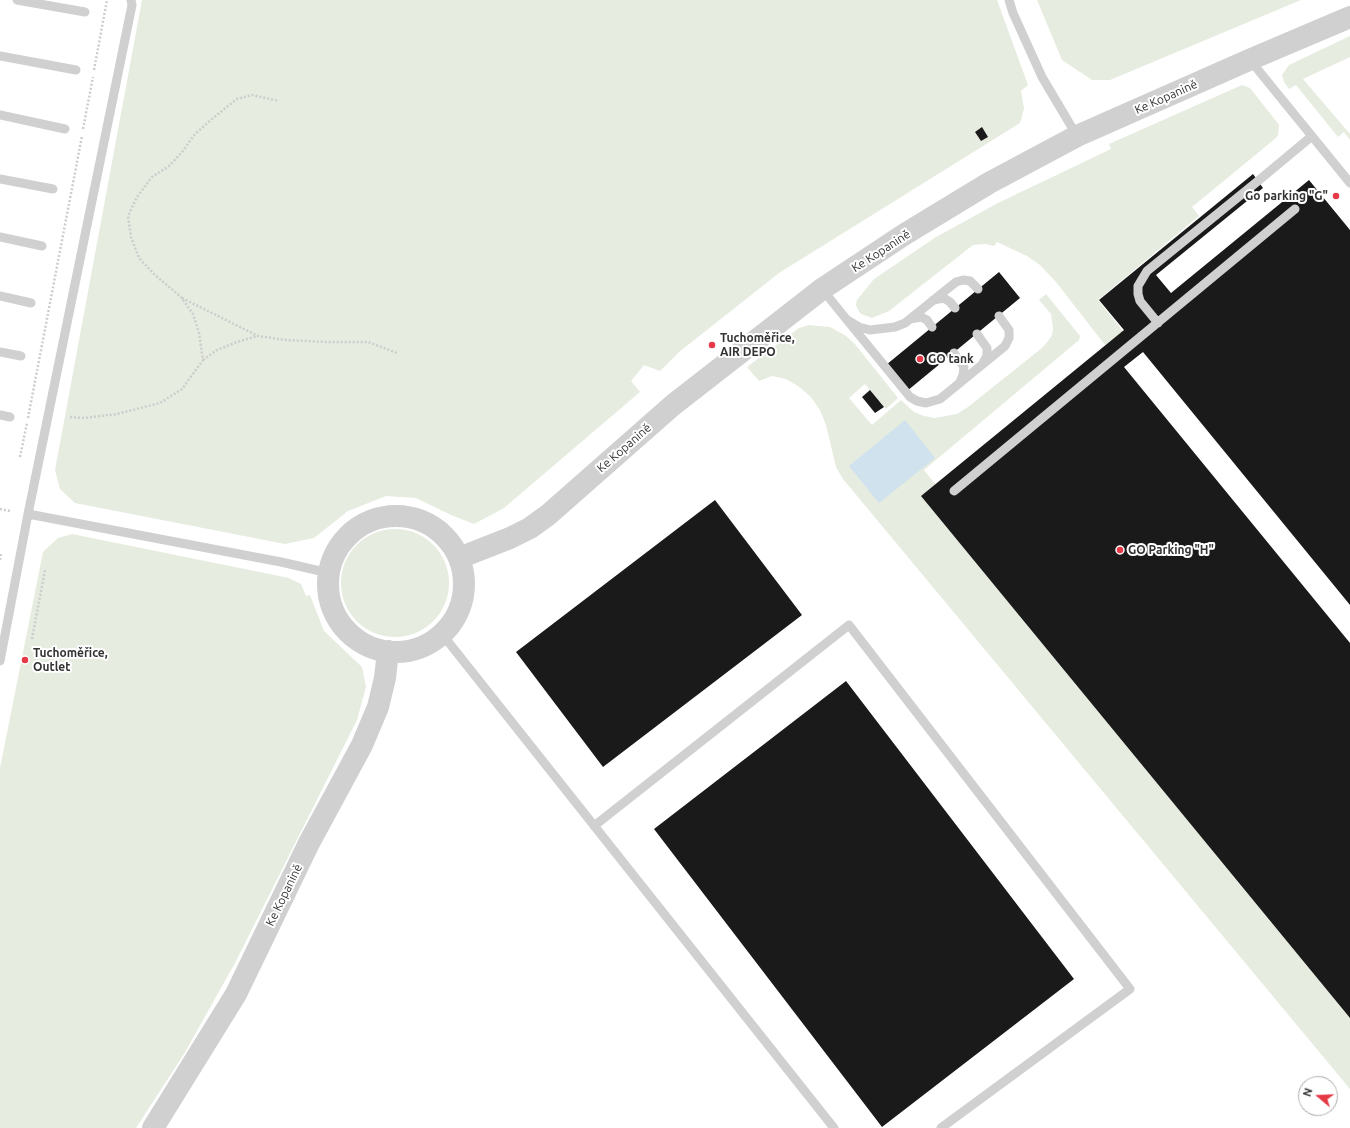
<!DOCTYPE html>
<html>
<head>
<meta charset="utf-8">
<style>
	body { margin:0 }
	#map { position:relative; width:1350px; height:1128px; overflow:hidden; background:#fff; font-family:Ubuntu,sans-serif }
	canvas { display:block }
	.north { position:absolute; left:1298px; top:1076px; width:40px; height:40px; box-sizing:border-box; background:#fff; border:1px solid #adadad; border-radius:50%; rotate:289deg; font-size:11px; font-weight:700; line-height:16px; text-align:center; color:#333 }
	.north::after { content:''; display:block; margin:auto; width:14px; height:18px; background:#e63946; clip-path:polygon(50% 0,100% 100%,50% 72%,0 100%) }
</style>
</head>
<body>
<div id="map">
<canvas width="1350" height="1128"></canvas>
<div class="north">N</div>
</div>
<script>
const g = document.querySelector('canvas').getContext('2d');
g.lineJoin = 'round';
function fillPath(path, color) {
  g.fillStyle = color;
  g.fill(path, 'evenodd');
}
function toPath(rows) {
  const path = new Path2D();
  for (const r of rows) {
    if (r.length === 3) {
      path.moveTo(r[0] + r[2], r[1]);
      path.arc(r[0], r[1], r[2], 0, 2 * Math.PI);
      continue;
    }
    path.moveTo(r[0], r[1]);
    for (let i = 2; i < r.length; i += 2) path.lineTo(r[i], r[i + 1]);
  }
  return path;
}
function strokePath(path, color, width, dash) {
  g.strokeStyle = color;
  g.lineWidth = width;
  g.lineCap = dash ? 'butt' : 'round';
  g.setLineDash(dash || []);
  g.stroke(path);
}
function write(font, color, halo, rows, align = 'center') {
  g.font = font + ' Ubuntu,sans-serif';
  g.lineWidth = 4;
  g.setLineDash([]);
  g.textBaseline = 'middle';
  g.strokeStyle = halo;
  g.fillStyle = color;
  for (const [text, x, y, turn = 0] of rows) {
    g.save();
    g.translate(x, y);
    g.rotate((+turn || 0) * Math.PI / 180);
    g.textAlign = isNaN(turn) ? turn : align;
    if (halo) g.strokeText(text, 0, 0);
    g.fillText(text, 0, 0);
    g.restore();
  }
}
const green = toPath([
	[142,0,997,0,1028,85,1021,91,1024,109,1020,123,779,273,679,352,660,371,644,365,631,381,640,392,504,508,474,524,451,515,416,498,386,496,348,511,314,538,285,544,75,503,60,489,55,470],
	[1037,0,1301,0,1110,80,1092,80,1062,60],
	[1350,36,1350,57,1303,79,1350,134,1350,140,1344,132,1338,137,1296,85,1289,89,1284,82,1282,75,1289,65],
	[1242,85,1250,88,1276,121,1279,125,1278,135,1276,138,1192,207,1199,216,1098,300,1123,331,1105,345,1056,282,1040,265,1027,256,997,242,994,246,986,244,973,245,889,311,872,318,861,314,858,310,856,305,857,300,874,279,936,237,1000,202,1111,149,1109,144],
	[1046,294,1080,336,1079,340,924,470,936,485,921,496,1350,1018,1350,1089,843,479,836,467,826,425,820,410,810,396,798,386,786,379,772,376,759,381,747,367,799,328,809,325,830,327,846,336,854,343,898,398,886,409,865,384,849,398,872,425,901,400,914,412,924,416,935,418,957,414,968,407,1042,348,1048,341,1052,335,1053,328,1051,314,1039,300],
	[395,583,54],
	[72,534,289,578,301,584,306,596,310,595,324,631,362,667,366,687,357,720,235,963,184,1054,136,1128,0,1128,0,768,43,552,58,538]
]);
const water = toPath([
	[905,420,935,458,879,503,849,466]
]);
const building = toPath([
	[982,127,988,137,981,141,975,132],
	[1253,174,1263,188,1156,275,1171,293,1309,180,1350,230,1350,605,1143,352,1124,367,1350,643,1350,1018,921,496,1124,330,1099,300],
	[999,272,1020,298,907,391,886,365],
	[870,390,884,407,875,413,862,397],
	[715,500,802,615,603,767,516,652],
	[846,681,1074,979,882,1127,654,829]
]);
const path = toPath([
	[94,70,107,0],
	[83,129,93,77],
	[182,298,258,336,286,340,326,342,368,342,397,353],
	[203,360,217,350,237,342,257,336],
	[70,417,84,418,117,414,160,403,182,389,203,360,199,333,193,314,181,297,155,275,139,258,131,237,128,216,137,197,152,177,169,166,182,152,195,134,212,119,237,99,252,95,279,101],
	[28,418,82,136],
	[20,457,27,423],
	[0,509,10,511],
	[0,560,1,554],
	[32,639,45,570]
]);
const service = toPath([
	[17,0,85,12],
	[1009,0,1013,13,1042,77,1077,136],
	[0,56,76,70],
	[1250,60,1350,183],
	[0,115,65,129],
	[0,179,53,189],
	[0,237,42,246],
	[822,289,847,320],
	[978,289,970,281,963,280,956,282,905,323,895,327,870,330,859,327,847,320,910,397,917,401,926,403,940,399,1005,346,1009,338,1009,330,999,316],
	[0,296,31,303],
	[933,300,944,298,950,302,955,308],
	[910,319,921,317,927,320,932,327],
	[1158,323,1140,301,1138,294,1138,286,1147,271,1258,181,1312,136],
	[977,334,987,348,987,356,983,363],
	[0,352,21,356],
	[954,353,964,367,963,375,960,382],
	[0,415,10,417],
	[954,491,1295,209],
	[28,514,132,5,131,0],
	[442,634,834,1128],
	[0,661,28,514,281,562,329,573],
	[594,826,849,625,1130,989,941,1128]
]);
const tertiary = toPath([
	[396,584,68],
	[459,558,510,538,530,528,548,515,673,405,822,289,905,234,989,183,1077,136,1249,60,1350,17],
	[153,1128,236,994,309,843,362,745,378,707,385,678,388,651]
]);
const markers = [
	[1336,196,4,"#e63946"],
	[712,345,4,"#e63946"],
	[920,359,4,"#e63946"],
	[1120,550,4,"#e63946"],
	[25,660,4,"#e63946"]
];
const streetNames = [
	["Ke Kopanině",1166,97,-24],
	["Ke Kopanině",881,251,-33],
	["Ke Kopanině",624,448,-41],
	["Ke Kopanině",284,895,-64]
];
const poiNames = [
	["Go parking \"G\"",1328,196,"right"],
	["Tuchoměřice,",720,338],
	["AIR DEPO",720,352],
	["GO tank",928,359],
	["GO Parking \"H\"",1128,550],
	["Tuchoměřice,",33,653],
	["Outlet",33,667]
];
fillPath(green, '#e6ecdf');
fillPath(water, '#cfe2ee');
fillPath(building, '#1a1a1a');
strokePath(path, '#cdcdcd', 2.5, [2, 2]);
strokePath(service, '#d0d0d0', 9);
strokePath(tertiary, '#d0d0d0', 22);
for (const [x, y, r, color] of markers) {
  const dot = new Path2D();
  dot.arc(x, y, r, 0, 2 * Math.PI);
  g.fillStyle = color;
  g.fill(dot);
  strokePath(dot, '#fff', 1.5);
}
write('12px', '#333', '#fff', streetNames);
write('bold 12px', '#333', '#fff', poiNames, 'left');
</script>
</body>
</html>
